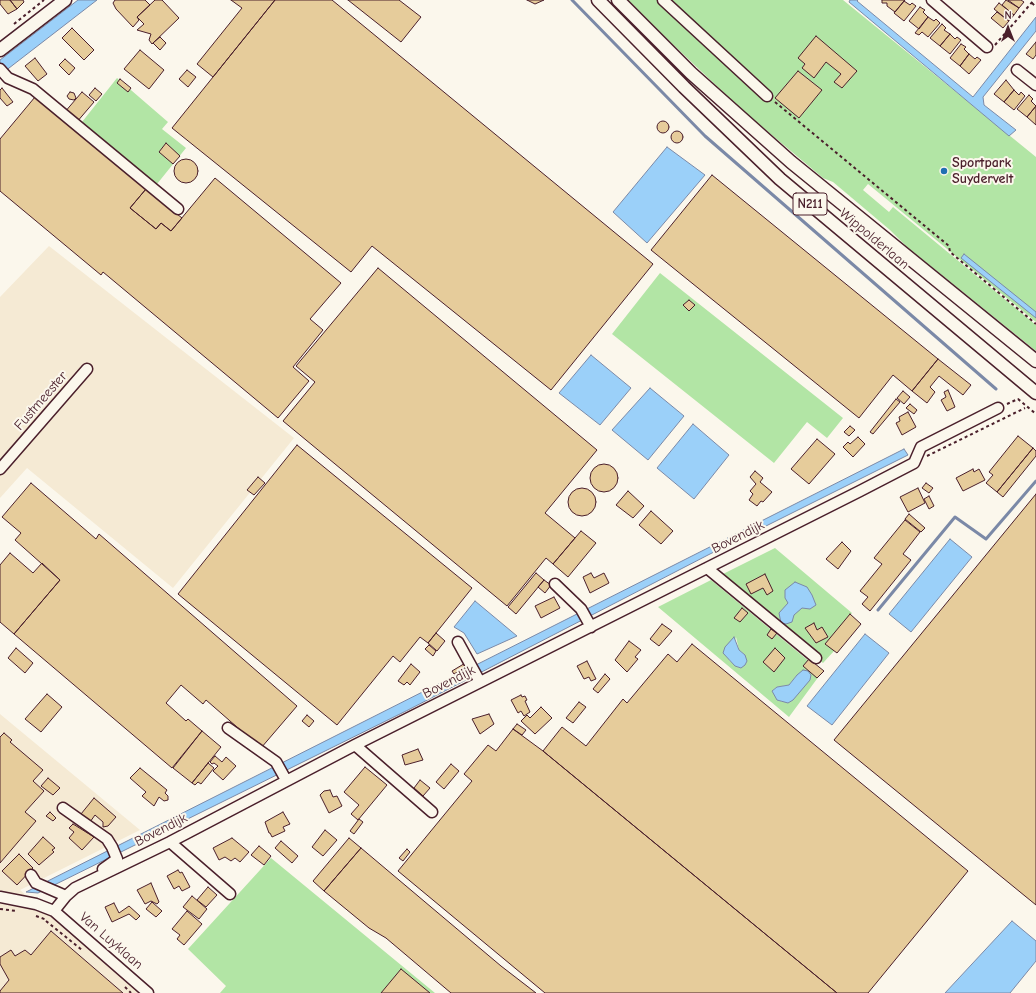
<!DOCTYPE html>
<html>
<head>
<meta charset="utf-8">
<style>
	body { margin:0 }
	#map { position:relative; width:1036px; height:993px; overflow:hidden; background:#fbf7ec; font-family:"Comic Neue",sans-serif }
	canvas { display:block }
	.north { position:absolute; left:988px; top:8px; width:40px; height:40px; -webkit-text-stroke:3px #fbf7ec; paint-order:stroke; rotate:0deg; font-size:11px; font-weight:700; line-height:16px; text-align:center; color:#4a1f2b }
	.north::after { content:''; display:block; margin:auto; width:14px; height:18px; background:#4a1f2b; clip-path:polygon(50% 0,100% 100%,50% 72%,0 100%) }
</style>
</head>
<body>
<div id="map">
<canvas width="1036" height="993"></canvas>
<div class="north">N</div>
</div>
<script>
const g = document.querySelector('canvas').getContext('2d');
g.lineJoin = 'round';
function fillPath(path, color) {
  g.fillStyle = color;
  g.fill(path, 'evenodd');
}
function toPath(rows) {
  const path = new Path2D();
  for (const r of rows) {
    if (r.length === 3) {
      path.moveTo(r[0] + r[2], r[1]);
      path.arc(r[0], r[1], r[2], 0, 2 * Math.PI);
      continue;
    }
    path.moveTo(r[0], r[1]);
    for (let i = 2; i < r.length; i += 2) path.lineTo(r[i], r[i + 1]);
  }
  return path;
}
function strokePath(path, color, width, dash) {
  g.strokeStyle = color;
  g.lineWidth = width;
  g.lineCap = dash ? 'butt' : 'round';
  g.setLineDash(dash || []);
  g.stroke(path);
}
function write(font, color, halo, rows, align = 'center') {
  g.font = font + ' "Comic Neue",sans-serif';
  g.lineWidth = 4;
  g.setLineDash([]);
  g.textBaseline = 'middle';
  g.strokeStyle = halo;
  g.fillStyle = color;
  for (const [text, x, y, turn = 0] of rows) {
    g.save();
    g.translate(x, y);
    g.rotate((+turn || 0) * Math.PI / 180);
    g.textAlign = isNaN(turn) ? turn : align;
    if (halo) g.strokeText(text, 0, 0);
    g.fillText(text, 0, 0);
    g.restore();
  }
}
const built = toPath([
	[49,246,294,438,173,588,27,468,0,498,0,297],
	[0,714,140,830,20,890,140,993,0,993]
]);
const green = toPath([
	[626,0,843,0,1036,157,1036,322,868,184,863,190,889,212,893,207,1036,325,1036,351,907,247,890,230,833,182,823,178,742,110],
	[117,78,168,122,162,129,186,148,157,184,82,122],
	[660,273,843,418,827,438,807,422,774,463,612,334],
	[775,548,852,613,830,640,834,651,823,663,719,576],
	[711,580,822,672,789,717,658,607],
	[736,637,739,650,745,655,741,668,736,666,729,660],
	[797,675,782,702,772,691,777,687,789,685],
	[271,858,435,993,220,993,226,986,188,949]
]);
const water = toPath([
	[78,0,97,0,0,75,0,60,78,0],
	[850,0,858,0,857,1,973,97,1036,17,1036,31,983,97,984,105,1016,130,1009,136,849,2,850,0],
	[667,147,705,175,647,243,613,212,667,147],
	[964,254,1036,312,1036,318,961,258,964,254],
	[591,355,631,388,600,425,559,393,591,355],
	[650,388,684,416,648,460,612,430,650,388],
	[693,424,729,455,694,499,657,468,693,424],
	[904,449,908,455,708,555,408,710,38,893,26,892,904,449],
	[950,539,972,557,911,632,889,614,950,539],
	[795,582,807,587,812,595,816,605,810,609,802,608,794,615,792,622,786,624,781,623,779,613,788,603,785,598,785,590,795,582],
	[475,601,517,636,477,654,464,633,454,627,475,601],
	[865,634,889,653,832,725,807,706,865,634],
	[734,637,739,650,745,655,747,661,745,665,741,668,735,666,723,653,725,647,734,637],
	[803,670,808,671,811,675,810,680,793,700,788,703,777,700,772,691,777,687,789,685,797,675,803,670],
	[1012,921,1036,941,1036,961,1010,993,945,993,1012,921]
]);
const stream = toPath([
	[572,0,705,136,996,389],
	[878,610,955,517,986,539,1036,481]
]);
const building = toPath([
	[0,0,10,0,17,9,8,14,0,4,0,0],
	[10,0,23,0,24,2,17,9,10,0],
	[115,0,145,0,150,5,137,17,139,20,133,27,116,9,113,3,115,0],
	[155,0,162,0,179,18,152,44,149,40,151,34,137,30,144,24,137,17,155,0],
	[231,0,275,0,213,77,197,64,242,8,231,0],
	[275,0,332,0,653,264,551,390,372,246,351,272,172,128,275,0],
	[348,0,399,0,421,17,401,42,348,0],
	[527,0,544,0,535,4,527,0],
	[882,0,905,0,895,12,887,6,887,3,882,3,882,0],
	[1006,0,1019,8,1014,15,1002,5,1006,0],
	[1008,0,1021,0,1024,2,1019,8,1008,0],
	[904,1,910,5,912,3,916,6,904,21,894,13,904,1],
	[999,3,1014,15,1009,21,994,9,999,3],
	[920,7,925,10,923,12,928,17,919,29,909,21,920,7],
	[997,12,1009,21,1003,28,991,18,997,12],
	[928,17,934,21,936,19,940,23,928,37,922,32,919,35,915,33,928,17],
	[942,24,946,28,944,30,950,34,940,46,930,38,942,24],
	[72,28,94,50,84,60,62,38,72,28],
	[950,34,955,39,957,37,961,40,950,54,940,46,950,34],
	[816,36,857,71,842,88,834,82,841,74,826,62,814,78,802,68,805,64,798,58,816,36],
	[160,37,166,43,160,50,153,43,160,37],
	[1036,42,1036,55,1033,59,1026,54,1036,42],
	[961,44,966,47,964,49,969,54,960,66,950,58,961,44],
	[140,50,164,70,149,89,124,69,140,50],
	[969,54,975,59,977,57,981,60,969,74,960,66,969,54],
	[35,58,47,74,38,81,25,66,35,58],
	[65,59,75,68,69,75,59,65,65,59],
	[187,70,196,77,188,87,179,79,187,70],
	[798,71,822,90,799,118,775,98,798,71],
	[120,79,131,88,128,92,117,83,120,79],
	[1006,80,1014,90,1004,102,994,94,1006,80],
	[2,88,13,102,7,106,0,98,0,90,2,88],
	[95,88,102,94,96,101,89,95,95,88],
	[1014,90,1019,95,1021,92,1025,96,1014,110,1004,102,1014,90],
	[70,92,74,93,76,98,74,100,69,99,67,96,70,92],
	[82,92,94,102,76,123,64,113,82,92],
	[1029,95,1033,99,1031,101,1036,106,1027,117,1017,109,1029,95],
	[35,97,146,189,130,208,156,229,161,223,171,231,215,178,341,283,310,319,323,330,293,367,309,381,278,418,103,272,101,275,0,191,0,139,35,97],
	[1036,106,1036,125,1027,117,1036,106],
	[663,127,6],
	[677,137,6],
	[166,143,180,156,173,164,159,152,166,143],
	[186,171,12],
	[712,175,938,359,912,391,893,375,859,418,651,250,712,175],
	[146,189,182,218,171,231,161,223,156,229,130,208,146,189],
	[378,268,597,450,545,513,575,538,553,564,546,558,507,606,283,421,315,382,296,366,378,268],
	[689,300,695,305,689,311,683,305,689,300],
	[938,359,971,385,963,395,939,376,930,387,935,392,927,403,912,391,938,359],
	[948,390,955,407,947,411,941,400,946,397,944,392,948,390],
	[903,391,910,397,904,404,897,398,903,391],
	[896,399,900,402,873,434,870,432,896,399],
	[910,404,917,410,914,414,906,408,910,404],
	[908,412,916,427,902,435,896,423,900,421,899,417,908,412],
	[850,426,855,430,849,436,844,432,850,426],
	[1018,436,1033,448,997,492,986,483,993,475,989,472,1018,436],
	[858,437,865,444,853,457,843,447,848,442,850,444,858,437],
	[817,439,835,454,809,484,791,469,817,439],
	[297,445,472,588,428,643,420,637,400,662,393,656,337,725,178,594,297,445],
	[1033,448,1036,451,1036,456,1003,497,997,492,1033,448],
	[604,478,14],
	[973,469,974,472,979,469,985,480,963,491,956,478,973,469],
	[755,471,763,478,760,482,772,492,763,502,761,501,757,506,749,500,753,494,750,491,756,484,750,477,755,471],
	[258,477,265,483,254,495,247,490,258,477],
	[31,483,96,539,99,534,297,706,261,748,206,700,203,704,181,685,166,703,186,721,188,719,202,731,172,768,14,634,60,580,15,540,21,533,2,517,31,483],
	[926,483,933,488,929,493,922,488,926,483],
	[918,488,925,503,908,512,900,497,918,488],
	[582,502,14],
	[628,491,644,506,633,518,616,505,628,491],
	[1036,494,1036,905,834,740,1036,494],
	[929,496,934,506,929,509,924,499,929,496],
	[651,511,673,531,661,544,639,525,651,511],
	[909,514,925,528,921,532,905,519,909,514],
	[905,520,920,532,903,554,911,560,870,611,862,604,868,597,860,591,882,564,874,558,905,520],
	[581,531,596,543,568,577,553,564,581,531],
	[842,542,851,551,838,569,826,559,842,542],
	[10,553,33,573,42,563,60,580,14,634,0,622,0,565,10,553],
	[536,573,544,580,516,614,508,607,536,573],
	[591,573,594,578,604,573,609,583,590,593,583,577,591,573],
	[765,574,773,591,767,595,763,588,751,594,746,584,765,574],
	[544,580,551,585,545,593,538,587,544,580],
	[554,597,560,608,541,618,535,606,554,597],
	[742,608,748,613,740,622,734,618,742,608],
	[850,614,861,624,837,653,825,644,850,614],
	[814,623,817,630,822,627,828,637,816,643,805,628,814,623],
	[662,624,672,631,659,646,650,639,662,624],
	[771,629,777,633,772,639,767,635,771,629],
	[436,633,445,641,437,651,428,643,436,633],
	[629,641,641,650,635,657,638,659,627,672,615,660,629,641],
	[692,644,968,871,868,993,837,993,543,751,562,727,586,746,623,699,627,703,668,654,677,662,692,644],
	[429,645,436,651,433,656,425,649,429,645],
	[16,648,33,663,25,673,8,658,16,648],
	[775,648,785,658,774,672,763,662,775,648],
	[809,659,824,671,817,678,803,666,809,659],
	[587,661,596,679,591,681,589,677,584,679,577,666,587,661],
	[467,662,469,665,454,674,452,671,467,662],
	[411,664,420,672,410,685,407,682,404,685,398,681,411,664],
	[605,674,610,679,598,693,593,689,605,674],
	[47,694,62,707,41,732,25,719,47,694],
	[521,695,522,697,525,696,527,700,525,701,530,712,524,716,521,711,518,713,511,700,521,695],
	[579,702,586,707,573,723,566,718,579,702],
	[541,707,552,718,535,734,521,721,527,715,530,718,541,707],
	[489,714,494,724,480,734,472,719,489,714],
	[307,715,314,721,309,727,302,721,307,715],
	[517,724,526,730,522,735,513,729,517,724],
	[513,729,543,751,837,993,545,993,398,871,472,781,464,774,488,745,496,751,513,729],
	[202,731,221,747,192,783,173,768,202,731],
	[4,733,12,740,10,742,43,770,33,781,44,791,25,812,36,821,0,863,0,737,4,733],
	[418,749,423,760,405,765,402,755,418,749],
	[215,756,222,762,226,757,236,766,223,780,213,771,218,766,214,763,212,764,210,762,215,756],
	[208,763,214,768,201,784,198,782,195,785,192,783,208,763],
	[451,764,459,771,444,789,436,782,451,764],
	[365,767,387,785,358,820,351,814,359,805,344,792,365,767],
	[140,768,167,790,165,793,168,796,168,800,164,801,159,797,154,806,142,796,146,792,130,778,140,768],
	[48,778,60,788,53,795,41,786,48,778],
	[420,780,430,788,423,796,414,788,420,780],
	[330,790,333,797,337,796,342,806,329,813,320,795,324,791,330,790],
	[94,798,116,817,108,826,103,827,103,822,95,815,90,822,81,814,94,798],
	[50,812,56,818,53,821,46,816,50,812],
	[283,812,290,824,283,827,285,831,272,837,270,833,269,833,265,822,283,812],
	[359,819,363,822,354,834,350,831,359,819],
	[73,824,94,837,82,850,69,838,74,832,69,828,73,824],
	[325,830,337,840,323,856,312,847,325,830],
	[43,837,55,848,52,850,54,852,39,865,28,854,43,837],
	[232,838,249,852,240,862,235,858,231,861,225,857,219,860,213,848,232,838],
	[349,838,361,848,324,891,313,881,349,838],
	[281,841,298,856,292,863,275,848,281,841],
	[259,846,271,856,264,865,251,855,259,846],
	[361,848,501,966,536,993,451,993,386,938,369,928,324,891,361,848],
	[407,849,410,852,403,861,399,858,407,849],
	[19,854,33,868,17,885,2,871,19,854],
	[178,870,180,873,182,872,190,887,182,891,179,886,174,889,167,876,178,870],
	[151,883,159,902,157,904,151,901,145,904,137,890,151,883],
	[208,887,217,895,206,907,197,900,208,887],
	[192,896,207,909,199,919,183,907,192,896],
	[152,902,162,911,156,917,146,909,152,902],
	[114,903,119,913,129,906,140,916,136,920,129,914,112,922,105,907,114,903],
	[187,911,202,924,184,945,177,939,180,935,172,929,187,911],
	[51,931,123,993,0,993,0,991,9,980,0,964,0,957,11,950,15,956,25,950,31,955,51,931],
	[401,969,430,993,381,993,401,969]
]);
const path = toPath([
	[1032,3,1036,7],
	[14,24,44,0],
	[995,45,1034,0],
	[775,102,949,246,950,252,1036,324],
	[1007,404,1018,399,1036,414],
	[927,456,1025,408],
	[0,909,17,911],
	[36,916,47,920],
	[46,921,82,950],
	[125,987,131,993]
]);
const minor = toPath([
	[663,0,767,96],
	[932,0,987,47],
	[0,69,8,78,33,89,178,209],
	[1017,70,1036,85],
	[0,469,87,369],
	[707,568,816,658],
	[555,584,581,609,591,627],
	[458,642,480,682],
	[228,728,276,762,286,780],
	[355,745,432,812],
	[63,808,107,839,112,847,117,859,103,869],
	[170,842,230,894],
	[31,875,36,883,66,896],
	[0,897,36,904,54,911,148,993],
	[54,911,66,896,75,888,170,842,355,745,860,491,914,463,921,447,998,408]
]);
const major = toPath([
	[598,0,684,87,780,179,1036,393],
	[618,0,691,73,791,162,1036,361],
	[0,50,65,0]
]);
const markers = [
	[944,171,4,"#1f6fb2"]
];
const shields = [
	[810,204,34]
];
const shieldNames = [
	["N211",810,204]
];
const poiNames = [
	["Sportpark",952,163],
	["Suydervelt",952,179]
];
const streetNames = [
	["Wippolderlaan",874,239,40],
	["Fustmeester",41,401,-49],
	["Bovendijk",738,537,-27],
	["Bovendijk",449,682,-27],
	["Bovendijk",161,830,-27],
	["Van Luyklaan",111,941,41]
];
fillPath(built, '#f5ead4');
fillPath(green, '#b2e5a5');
fillPath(water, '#9bd0f9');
strokePath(water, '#7b89a7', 1);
strokePath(stream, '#7b89a7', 3);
fillPath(building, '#e6cc9b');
strokePath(building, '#4a1f2b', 1);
strokePath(minor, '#4a1f2b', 13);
strokePath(major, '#4a1f2b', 15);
strokePath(path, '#4a1f2b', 2, [3, 3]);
strokePath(minor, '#fbf7ec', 10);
strokePath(major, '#fbf7ec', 12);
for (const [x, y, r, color] of markers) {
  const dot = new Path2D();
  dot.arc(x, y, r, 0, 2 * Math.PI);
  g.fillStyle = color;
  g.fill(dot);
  strokePath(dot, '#fbf7ec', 1.5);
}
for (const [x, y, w] of shields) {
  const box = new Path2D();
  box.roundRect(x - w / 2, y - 11, w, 22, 3);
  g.fillStyle = '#fbf7ec';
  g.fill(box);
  strokePath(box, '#4a1f2b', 1);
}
write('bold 13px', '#4a1f2b', null, shieldNames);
write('bold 14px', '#4a1f2b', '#fbf7ec', poiNames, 'left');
write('14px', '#4a1f2b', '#fbf7ec', streetNames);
</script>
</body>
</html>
